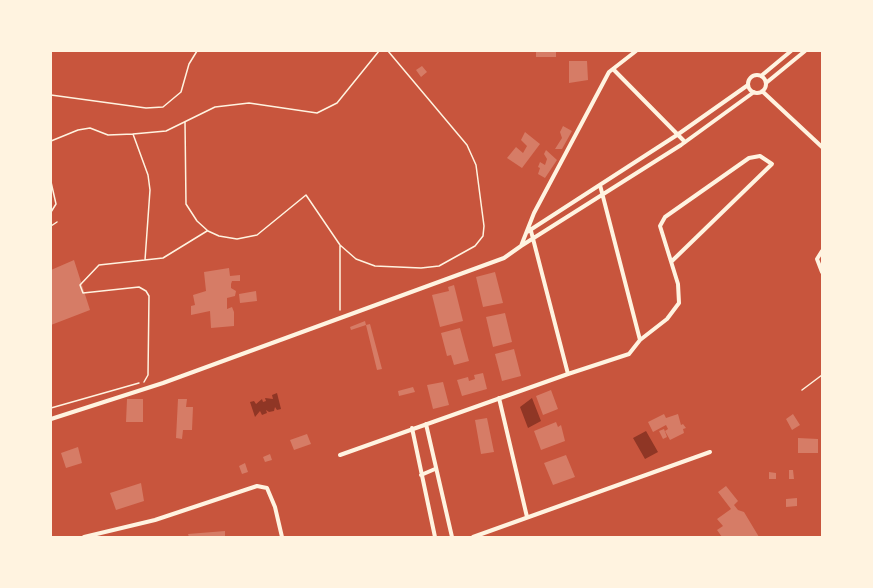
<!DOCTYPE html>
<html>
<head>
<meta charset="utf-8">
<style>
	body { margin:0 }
	#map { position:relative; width:873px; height:588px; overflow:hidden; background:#c8553d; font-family:Roboto,sans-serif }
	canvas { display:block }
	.frame { position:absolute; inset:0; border:52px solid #fff3e0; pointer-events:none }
</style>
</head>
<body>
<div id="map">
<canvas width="873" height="588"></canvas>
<div class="frame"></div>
</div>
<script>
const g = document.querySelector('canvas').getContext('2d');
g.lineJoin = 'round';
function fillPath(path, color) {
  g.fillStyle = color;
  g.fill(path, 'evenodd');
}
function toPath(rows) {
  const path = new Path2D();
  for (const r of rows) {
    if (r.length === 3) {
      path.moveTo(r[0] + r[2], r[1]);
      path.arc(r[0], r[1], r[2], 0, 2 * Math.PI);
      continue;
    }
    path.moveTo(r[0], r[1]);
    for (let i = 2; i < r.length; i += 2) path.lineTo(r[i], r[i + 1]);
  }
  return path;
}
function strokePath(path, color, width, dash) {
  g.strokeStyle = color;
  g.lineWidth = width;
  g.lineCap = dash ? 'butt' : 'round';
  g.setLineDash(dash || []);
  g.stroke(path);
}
const water = toPath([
	[277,393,281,409,277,410,275,407,274,411,269,412,266,410,267,413,262,415,260,411,255,417,250,402,254,401,256,404,262,399,263,402,266,401,265,398,273,399,272,395],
	[532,398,541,421,528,428,520,407],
	[646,431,658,452,645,459,633,438]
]);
const building = toPath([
	[536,51,556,51,556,57,536,57],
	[569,61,587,61,588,80,569,83],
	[422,66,427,72,421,77,416,70],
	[563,126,572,131,562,149,555,149,562,138,560,132],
	[525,132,540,144,522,168,507,158,516,147,523,153,527,146,521,140],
	[546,150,557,160,545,178,538,174,540,168,538,167,540,162,545,165,547,159,544,154],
	[74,260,90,310,51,325,51,270],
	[229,268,230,276,240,275,240,281,232,281,231,284,231,288,236,291,235,296,227,298,227,309,232,307,234,312,234,326,211,328,210,311,191,315,191,306,195,305,193,295,206,291,204,272],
	[495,272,503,303,483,307,476,277],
	[454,285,463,321,440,327,432,295,449,291,448,287],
	[256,291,257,301,240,303,239,294],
	[505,313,512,342,493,347,486,317],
	[365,321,366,325,351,330,350,327],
	[370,324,382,369,377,370,366,325],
	[460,328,469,361,454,365,451,355,447,356,441,333],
	[514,349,521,376,502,381,495,354],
	[483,373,487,389,462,396,457,380,468,377,469,381,475,379,474,375],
	[443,382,449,405,433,409,427,385],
	[413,387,415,392,399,396,398,391],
	[551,390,558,409,543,415,536,396],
	[127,399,143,399,143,422,126,422],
	[178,399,187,399,186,407,193,407,192,430,183,430,182,439,176,438],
	[664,414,666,418,678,414,681,425,683,424,686,428,683,429,684,433,670,440,665,431,668,429,666,425,653,432,648,422],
	[793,414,800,425,792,430,786,419],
	[487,418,494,452,481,454,475,420],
	[556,422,558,427,561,425,565,441,541,450,534,431],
	[664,429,667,437,663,439,659,431],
	[307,434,311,444,294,450,290,440],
	[798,438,818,439,818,453,798,453],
	[78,447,82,463,66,468,61,453],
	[270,454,272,460,265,462,263,457],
	[566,455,575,477,553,485,544,463],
	[245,463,248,472,242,474,239,466],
	[789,470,793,470,794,479,789,479],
	[769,472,776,473,776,479,769,479],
	[141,483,144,501,116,510,110,493],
	[726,486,738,501,734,505,738,510,744,512,759,537,722,537,717,530,723,526,717,519,731,509,718,492],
	[797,498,797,506,786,507,786,499],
	[225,531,225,537,189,537,188,534]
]);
const path = toPath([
	[51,95,146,108,163,107,181,92,189,64,197,51],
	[185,122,186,204,197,221,208,231,219,236,237,239,257,235,306,195,340,245,356,259,375,266,421,268,439,266,475,246,483,236,484,226,476,165,467,145,388,51],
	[133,134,166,131,215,107,249,103,317,113,337,103,379,51],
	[51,141,78,130,90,128,108,135,133,134,148,175,150,190,145,260],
	[51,182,56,204,51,212],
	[51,226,57,222],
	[340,246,340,310],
	[144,382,148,375,149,296,146,291,139,287,83,293,80,285,99,265,163,258,207,231],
	[51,408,139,383]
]);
const service = toPath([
	[802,390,822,375]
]);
const minor = toPath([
	[613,69,685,142],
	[757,84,9],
	[761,76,791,51],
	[766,83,805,51],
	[762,91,822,147],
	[600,185,640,340,667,319,679,303,678,284,660,226,665,217,749,158,760,156,772,164,672,261],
	[531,231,568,374,629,354,640,340],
	[527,232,677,135,748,85],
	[521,246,681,145,754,92],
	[822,251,817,259,822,272],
	[499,398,527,517],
	[51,419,163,383,504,258,521,246,534,213,609,72,636,51],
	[426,424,452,537],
	[412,428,435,537],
	[340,455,568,374],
	[421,475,435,469],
	[84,537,155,520,257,486,267,488,275,507,282,537],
	[473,537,710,452]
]);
fillPath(water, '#8f3625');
fillPath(building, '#d67c66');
strokePath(path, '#fff3e0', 1.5);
strokePath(service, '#fff3e0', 1.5);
strokePath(minor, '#fff3e0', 4);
</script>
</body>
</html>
